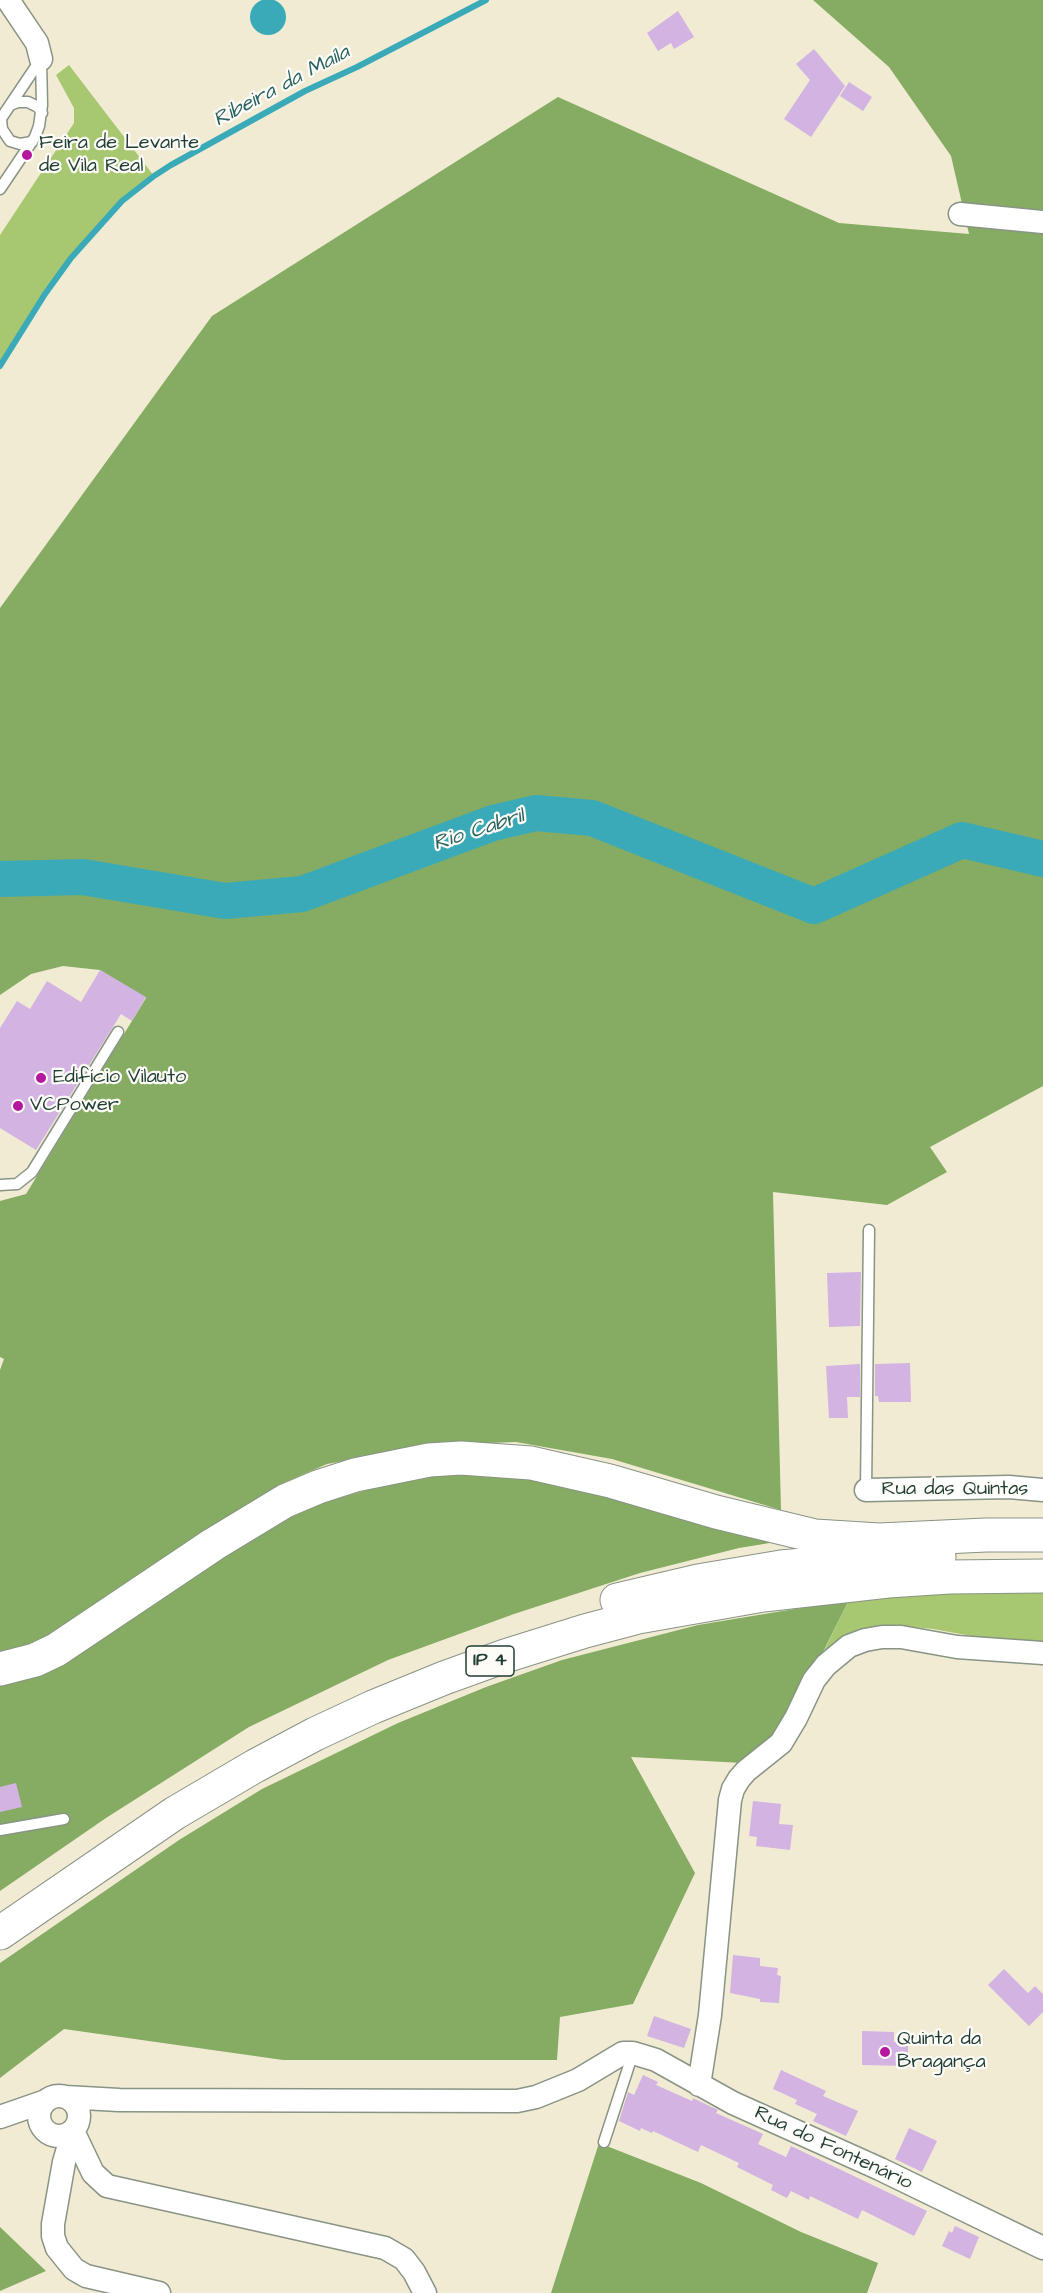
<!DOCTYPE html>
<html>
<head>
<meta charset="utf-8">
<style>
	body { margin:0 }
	canvas { display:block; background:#f1ebd4 }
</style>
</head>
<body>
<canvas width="1043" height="2293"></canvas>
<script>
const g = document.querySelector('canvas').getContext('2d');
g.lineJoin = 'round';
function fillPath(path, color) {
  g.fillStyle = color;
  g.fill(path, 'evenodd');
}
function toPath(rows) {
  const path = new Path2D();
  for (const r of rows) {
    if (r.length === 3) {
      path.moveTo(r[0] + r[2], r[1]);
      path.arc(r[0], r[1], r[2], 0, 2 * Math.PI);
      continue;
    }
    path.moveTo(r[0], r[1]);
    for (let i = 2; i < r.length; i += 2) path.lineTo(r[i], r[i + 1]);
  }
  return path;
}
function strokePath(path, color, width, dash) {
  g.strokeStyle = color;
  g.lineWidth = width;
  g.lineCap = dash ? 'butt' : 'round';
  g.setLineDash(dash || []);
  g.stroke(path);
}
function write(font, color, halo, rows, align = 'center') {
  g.font = font + ' "Architects Daughter",sans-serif';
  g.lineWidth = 4.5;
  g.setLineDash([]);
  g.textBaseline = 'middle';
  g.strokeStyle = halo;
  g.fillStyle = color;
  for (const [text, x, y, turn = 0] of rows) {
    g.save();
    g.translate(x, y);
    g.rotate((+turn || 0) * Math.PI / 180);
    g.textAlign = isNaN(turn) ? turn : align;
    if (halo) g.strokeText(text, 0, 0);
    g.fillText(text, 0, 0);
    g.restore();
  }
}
const green = toPath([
	[69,65,154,176,122,201,71,258,45,294,0,366,0,235,74,123,74,108,56,75],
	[1043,1592,1043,1645,994,1640,933,1629,894,1625,861,1629,837,1641,823,1653,849,1600,923,1594]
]);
const forest = toPath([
	[813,0,1043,0,1043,1086,930,1147,947,1172,887,1205,773,1192,781,1510,612,1459,516,1442,433,1445,327,1464,279,1485,42,1642,0,1655,0,1370,4,1359,0,1357,0,1201,26,1194,146,998,100,970,63,966,31,974,0,995,0,608,212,316,558,97,839,223,969,234,951,156,889,67],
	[471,1471,568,1481,776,1542,739,1548,640,1573,514,1614,388,1660,249,1727,106,1818,0,1891,0,1677,265,1528,325,1502,402,1480],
	[849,1600,789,1720,743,1763,631,1757,695,1873,633,2004,560,2017,557,2060,283,2060,64,2029,0,2078,0,1963,179,1840,262,1789,398,1723,486,1687,562,1660,698,1625],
	[599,2143,701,2183,801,2232,878,2263,867,2293,551,2293],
	[0,2227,46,2271,0,2291]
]);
const water = toPath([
	[268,17,18]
]);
const stream = toPath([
	[0,366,45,294,71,258,122,201,154,176,171,165,305,91,357,67,486,0]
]);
const river = toPath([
	[0,879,83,877,225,901,302,894,493,823,536,813,592,818,814,906,962,840,1043,859]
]);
const building = toPath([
	[678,11,694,37,674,49,671,43,658,51,647,33],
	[814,49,845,86,811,137,784,119,810,80,796,64],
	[849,82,872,97,863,111,840,96],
	[100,970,146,997,132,1021,121,1014,36,1150,0,1128,0,1028,17,1001,30,1009,47,981,81,1002],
	[861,1272,860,1326,829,1327,827,1273],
	[910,1363,911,1402,879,1402,878,1396,875,1396,875,1364],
	[860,1364,860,1397,847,1397,848,1418,829,1418,826,1366],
	[16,1783,22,1807,0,1812,0,1787],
	[753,1801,781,1804,779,1824,793,1825,790,1850,756,1846,757,1837,749,1836],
	[733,1955,760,1958,760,1966,778,1968,777,1975,781,1976,779,2003,760,2002,760,1999,730,1993],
	[1004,1969,1028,1993,1035,1986,1043,1994,1043,2012,1029,2026,988,1985],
	[654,2016,691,2029,684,2048,647,2036],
	[862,2031,894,2032,894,2042,908,2042,908,2066,862,2065],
	[781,2070,826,2091,823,2096,858,2111,846,2136,813,2121,817,2114,795,2104,797,2100,773,2089],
	[643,2075,658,2082,656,2085,692,2101,693,2098,718,2110,716,2113,763,2134,758,2144,786,2157,791,2146,927,2211,914,2236,862,2210,858,2219,810,2196,809,2200,791,2191,787,2198,771,2190,773,2185,737,2167,739,2163,701,2145,698,2152,653,2131,652,2133,641,2128,640,2131,619,2121,628,2092,634,2095],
	[909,2128,937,2141,922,2172,895,2159],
	[955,2226,979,2237,970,2259,942,2246,949,2231,952,2233]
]);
const service = toPath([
	[10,105,18,102,28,102,38,107,42,113],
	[1,119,2,129,10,141,20,144,32,142],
	[0,120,41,59],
	[0,189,35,137,39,126,42,105,41,59],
	[0,1185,17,1184,32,1172,118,1032],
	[866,1490,869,1230],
	[0,1830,64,1819],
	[604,2142,633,2053]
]);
const minor = toPath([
	[8,0,37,43,41,59],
	[960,214,1043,222],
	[866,1490,1009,1487,1043,1490],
	[699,2085,710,2015,730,1800,733,1789,739,1779,746,1771,781,1743,796,1718,814,1680,826,1665,849,1646,865,1640,882,1637,901,1637,957,1647,1043,1653],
	[59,2116,20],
	[65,2097,119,2100,517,2101,536,2097,578,2080,623,2053,633,2053,656,2060,733,2103,880,2169,1043,2248],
	[0,2117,46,2101],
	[73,2131,93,2173,107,2186,385,2248,404,2259,414,2272,425,2293],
	[73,2131,64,2162,53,2224,53,2236,57,2248,74,2269,86,2276,159,2293]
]);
const trunk = toPath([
	[617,1600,698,1581,781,1567,893,1557,939,1557],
	[0,1669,35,1660,56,1650,214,1544,285,1501,318,1487,355,1475,429,1460,461,1458,531,1463,610,1481,716,1512,815,1536,879,1540,986,1535,1043,1535],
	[0,1933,175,1813,255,1766,315,1734,373,1707,444,1678,505,1656,585,1631,638,1617,763,1595,888,1581,949,1577,1043,1576]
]);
const markers = [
	[27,155,6,"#b5179e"],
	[41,1078,6,"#b5179e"],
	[18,1106,6,"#b5179e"],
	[885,2052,6,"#b5179e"]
];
const shields = [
	[490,1661,48]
];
const shieldNames = [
	["IP 4",490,1661]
];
const poiNames = [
	["Feira de Levante",39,144],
	["de Vila Real",39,167],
	["Edifício Vilauto",53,1078],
	["VCPower",30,1106],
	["Quinta da",897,2040],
	["Bragança",897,2063]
];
const streetNames = [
	["Rua das Quintas",955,1490],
	["Rua do Fontenário",833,2149,25]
];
const waterNames = [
	["Ribeira da Maíla",282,87,-28],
	["Rio Cabril",479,831,-18]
];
fillPath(green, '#a7c870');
fillPath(forest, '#85ac62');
fillPath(water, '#3aaab8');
strokePath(stream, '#3aaab8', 6);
strokePath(river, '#3aaab8', 36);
fillPath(building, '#d2b3e2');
strokePath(service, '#889484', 13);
strokePath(minor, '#889484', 25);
strokePath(trunk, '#889484', 35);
strokePath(service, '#fff', 10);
strokePath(minor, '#fff', 22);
strokePath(trunk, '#fff', 33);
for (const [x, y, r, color] of markers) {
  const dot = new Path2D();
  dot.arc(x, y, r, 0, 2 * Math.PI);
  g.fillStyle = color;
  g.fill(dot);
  strokePath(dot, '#fdfcf7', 2);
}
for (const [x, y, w] of shields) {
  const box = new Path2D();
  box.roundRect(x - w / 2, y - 15, w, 30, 4.5);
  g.fillStyle = '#fdfcf7';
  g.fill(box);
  strokePath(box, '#1f3d34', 1.5);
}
write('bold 18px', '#1f3d34', null, shieldNames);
write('20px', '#1f3d34', '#fdfcf7', poiNames, 'left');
write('20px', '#1f3d34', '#fdfcf7', streetNames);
write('italic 21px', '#286362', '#fdfcf7', waterNames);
</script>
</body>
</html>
